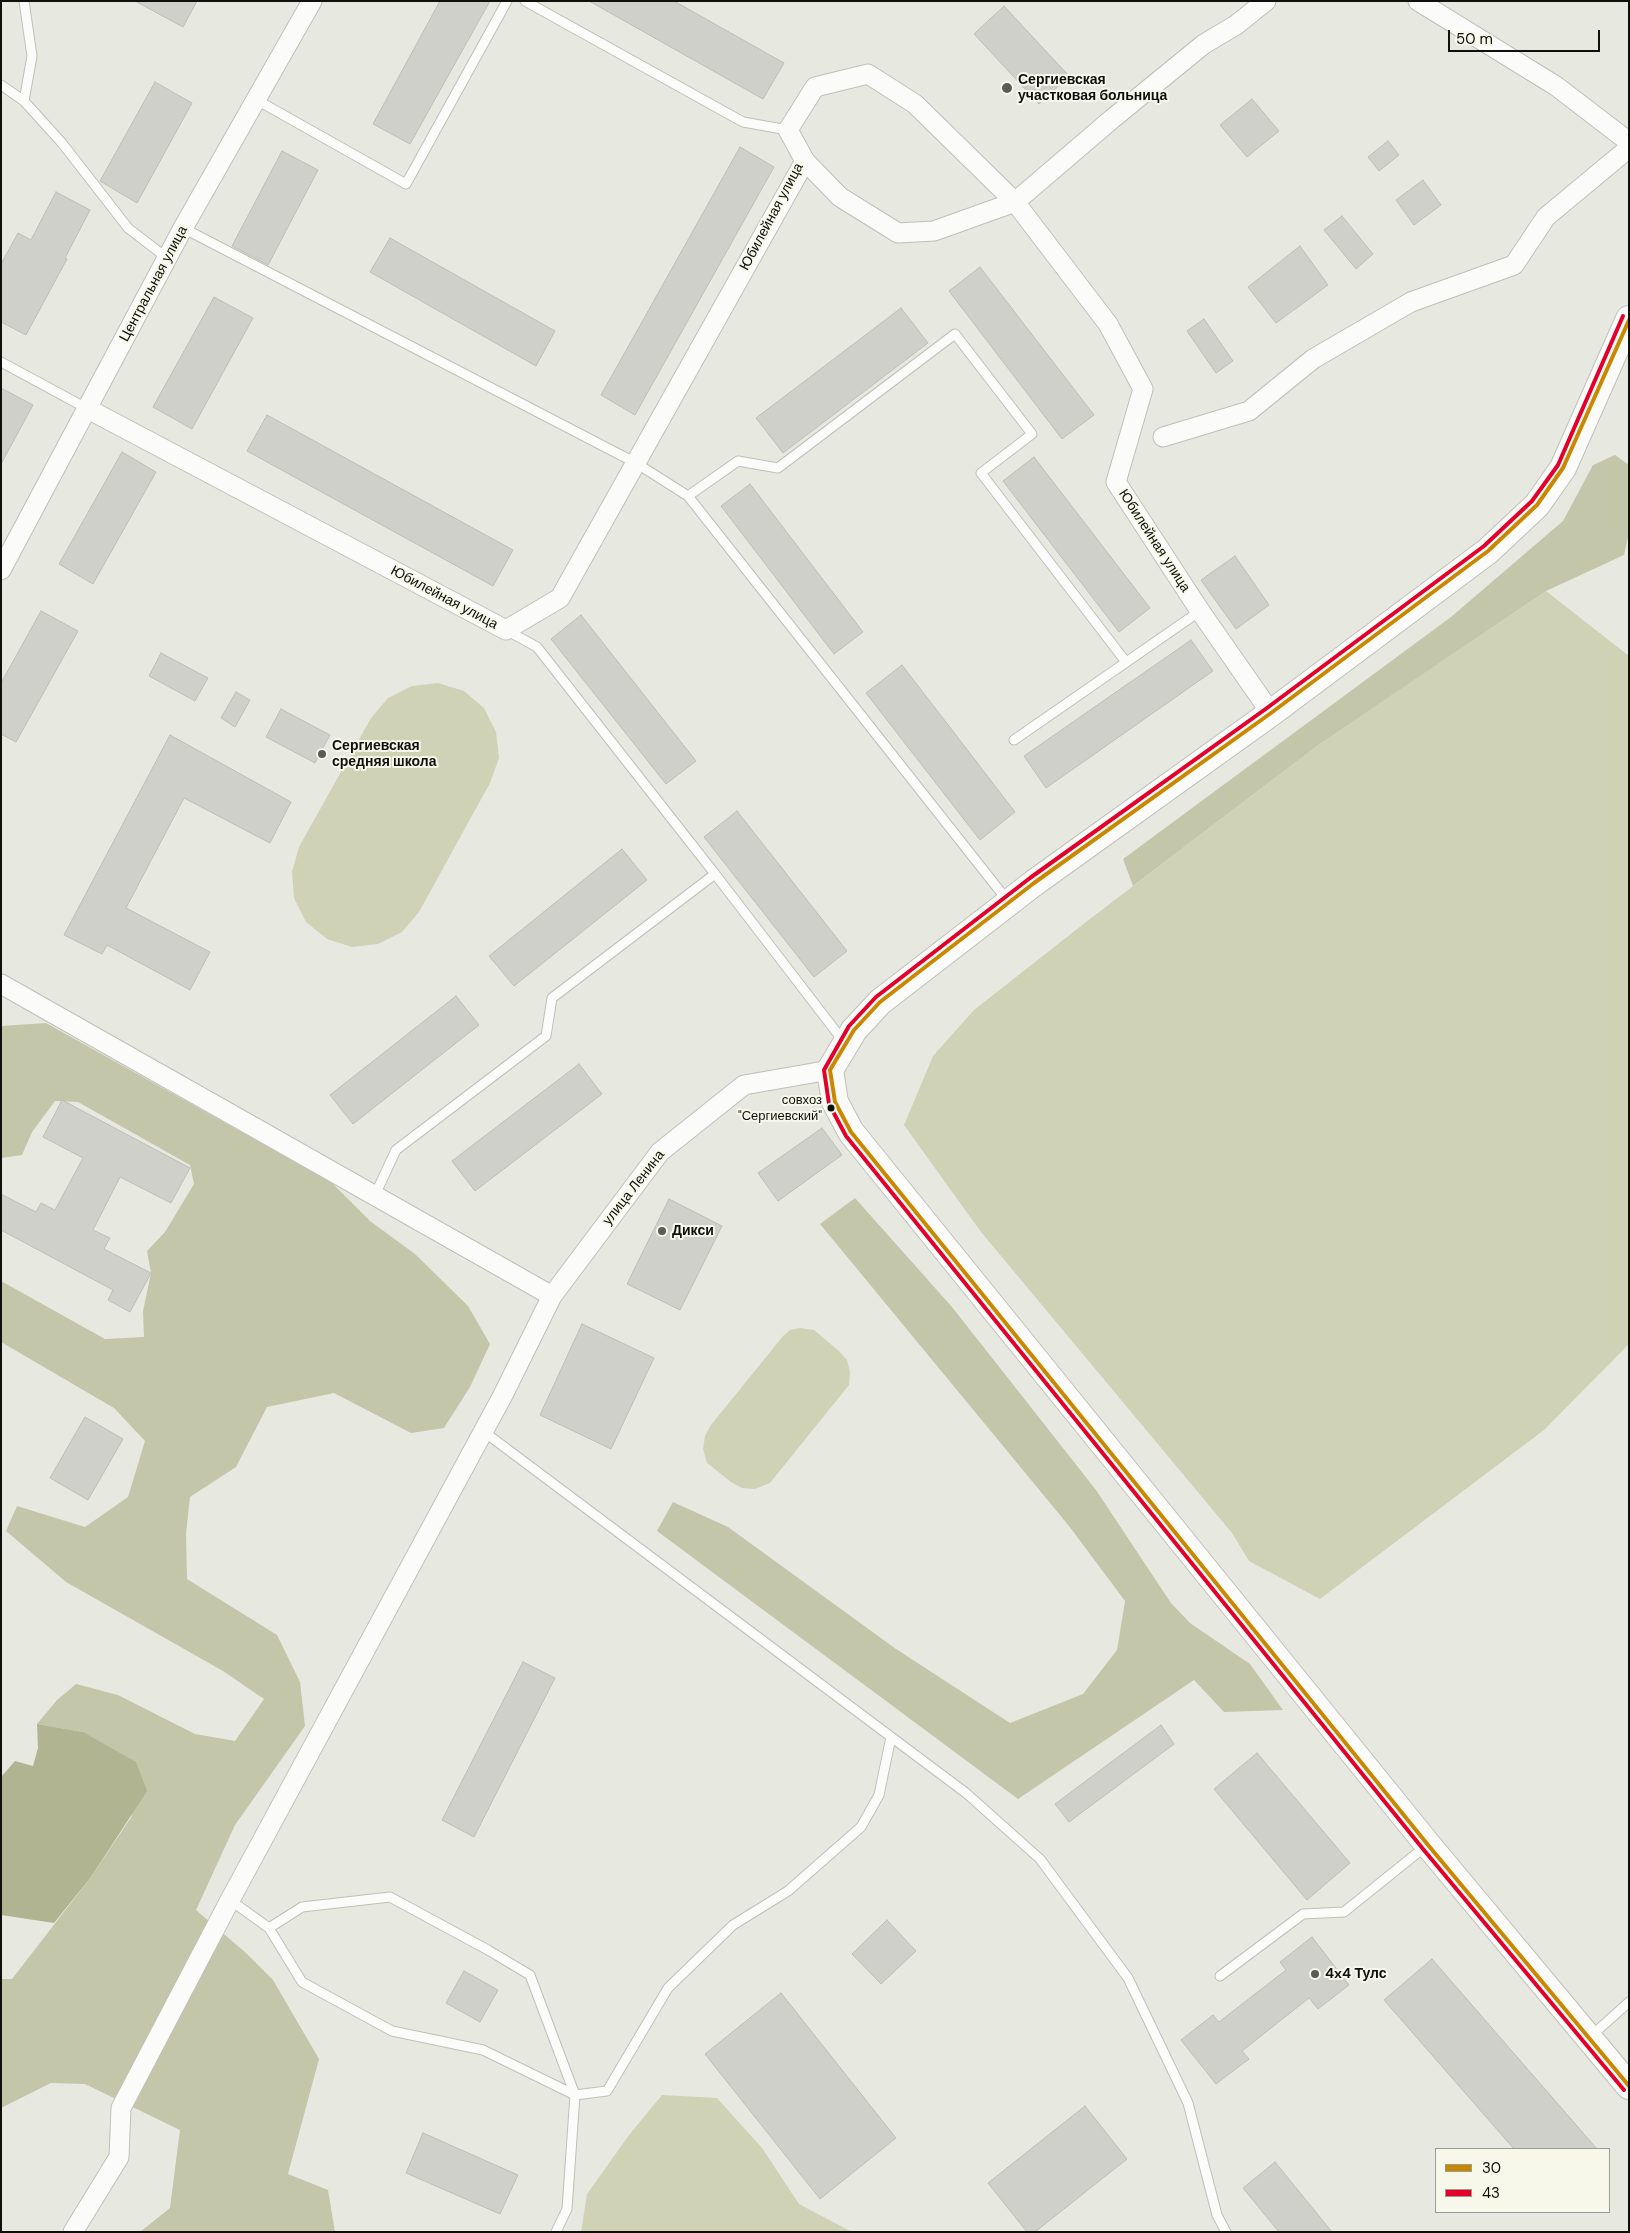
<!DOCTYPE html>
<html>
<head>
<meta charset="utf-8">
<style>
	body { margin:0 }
	#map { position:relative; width:1630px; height:2233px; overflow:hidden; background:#e7e8e0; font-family:"DM Sans",sans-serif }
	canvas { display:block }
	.frame { position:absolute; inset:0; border:2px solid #0f100b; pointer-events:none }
	.legend { position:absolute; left:1435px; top:2148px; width:175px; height:65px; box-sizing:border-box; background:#f7f8ea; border:1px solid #9a9b91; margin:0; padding:6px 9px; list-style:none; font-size:15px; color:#0f100b }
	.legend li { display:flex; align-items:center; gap:10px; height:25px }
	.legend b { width:25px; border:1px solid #9a9b91 }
	.scale { position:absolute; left:1448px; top:30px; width:152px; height:22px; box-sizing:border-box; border:2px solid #0f100b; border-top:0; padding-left:6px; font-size:15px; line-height:18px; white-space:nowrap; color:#0f100b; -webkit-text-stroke:4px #f7f8ea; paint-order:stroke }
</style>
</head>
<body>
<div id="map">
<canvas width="1630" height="2233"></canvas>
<div class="frame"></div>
<ul class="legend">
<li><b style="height:6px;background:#c98802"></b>30</li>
<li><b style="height:6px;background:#e4002b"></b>43</li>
</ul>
<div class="scale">50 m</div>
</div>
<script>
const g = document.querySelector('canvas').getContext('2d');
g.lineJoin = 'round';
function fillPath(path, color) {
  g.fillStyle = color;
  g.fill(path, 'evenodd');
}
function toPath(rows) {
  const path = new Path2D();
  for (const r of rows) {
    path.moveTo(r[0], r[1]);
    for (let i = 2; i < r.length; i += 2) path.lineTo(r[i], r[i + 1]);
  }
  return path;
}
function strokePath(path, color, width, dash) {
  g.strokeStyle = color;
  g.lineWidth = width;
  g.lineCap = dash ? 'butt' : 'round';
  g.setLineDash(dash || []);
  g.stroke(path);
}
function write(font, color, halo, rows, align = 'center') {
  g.font = font + ' "DM Sans",sans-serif';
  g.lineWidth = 4;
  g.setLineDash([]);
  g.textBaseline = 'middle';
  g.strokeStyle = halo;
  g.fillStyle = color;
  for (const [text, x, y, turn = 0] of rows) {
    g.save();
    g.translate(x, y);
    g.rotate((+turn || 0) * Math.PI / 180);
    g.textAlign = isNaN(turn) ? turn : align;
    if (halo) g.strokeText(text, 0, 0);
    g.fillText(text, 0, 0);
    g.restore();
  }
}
const green = toPath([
	[1546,591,1629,656,1629,1344,1544,1430,1320,1599,1249,1561,1232,1533,981,1232,904,1125,933,1056,974,1010,1086,922,1317,746],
	[438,683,464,691,484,708,496,732,499,758,490,783,419,912,402,932,378,944,352,947,327,939,306,922,294,898,292,872,299,847,371,718,388,698,412,686],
	[800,1328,814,1330,839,1351,847,1360,850,1372,849,1385,770,1483,755,1489,742,1488,731,1482,707,1463,703,1449,705,1436,711,1425,783,1336,790,1330],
	[662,2095,717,2098,762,2148,799,2204,852,2232,581,2232,587,2194,629,2135]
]);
const forest = toPath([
	[1615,455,1629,465,1629,532,1624,555,1546,591,1317,746,1133,886,1123,859,1451,617,1563,521,1593,465],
	[46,1023,331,1182,370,1221,415,1254,468,1306,490,1344,470,1387,444,1428,411,1433,334,1393,267,1407,236,1467,190,1497,186,1533,187,1579,277,1635,300,1682,305,1726,235,1825,196,1910,246,1953,273,1980,319,2059,288,2174,328,2190,335,2232,140,2232,170,2208,180,2130,85,2084,51,2083,1,2108,1,1979,12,1979,91,1877,132,1816,83,1732,37,1724,57,1700,76,1684,118,1695,195,1734,235,1741,264,1699,223,1671,66,1582,6,1531,17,1506,85,1527,128,1497,145,1441,114,1408,1,1342,1,1281,105,1339,144,1337,143,1311,151,1273,147,1251,165,1232,194,1184,190,1165,78,1102,55,1101,32,1132,22,1155,1,1158,1,1026],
	[855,1198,952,1307,1096,1490,1171,1603,1190,1623,1250,1664,1283,1710,1224,1712,1194,1680,1018,1799,657,1531,673,1502,728,1527,896,1649,1010,1723,1083,1694,1117,1650,1125,1601,1069,1526,820,1224]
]);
const water = toPath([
	[37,1724,83,1732,136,1762,147,1791,91,1877,54,1923,1,1915,1,1777,15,1761,33,1766,38,1748]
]);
const building = toPath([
	[135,1,197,1,183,27,135,1],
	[440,1,490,1,410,144,373,124,440,1],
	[589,1,674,1,784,63,763,99,589,1],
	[1004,6,1069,76,1039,104,974,34,1004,6],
	[155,82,192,103,137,203,100,181,155,82],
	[1252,99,1279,131,1247,157,1220,125,1252,99],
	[1388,141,1399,155,1379,171,1368,157,1388,141],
	[740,147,774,167,635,415,601,395,740,147],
	[282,151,318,170,268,265,232,246,282,151],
	[1423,180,1441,205,1414,225,1396,200,1423,180],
	[56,192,90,210,65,258,67,259,26,335,1,322,1,264,18,233,31,240,56,192],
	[1342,216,1373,254,1356,269,1324,230,1342,216],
	[390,238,555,331,536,366,370,272,390,238],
	[1300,246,1328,285,1276,323,1248,287,1300,246],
	[980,267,1094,415,1062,439,949,291,980,267],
	[214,297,253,318,192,429,153,407,214,297],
	[901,308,928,343,783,453,756,418,901,308],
	[1204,319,1233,361,1216,373,1187,331,1204,319],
	[1,388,33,405,1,464,1,388],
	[267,415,513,550,493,586,247,451,267,415],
	[122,452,156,472,93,584,59,564,122,452],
	[1034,457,1150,608,1119,632,1003,481,1034,457],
	[750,484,863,632,834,654,721,506,750,484],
	[1235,556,1269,605,1236,629,1201,580,1235,556],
	[41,611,78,631,16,742,1,734,1,683,41,611],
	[581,615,696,761,666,784,551,639,581,615],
	[1191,640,1213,671,1046,788,1024,756,1191,640],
	[161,653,208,678,195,701,149,676,161,653],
	[902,665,1015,812,980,840,866,693,902,665],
	[236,692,250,700,235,727,221,718,236,692],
	[281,709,330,735,315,763,266,737,281,709],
	[170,735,291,802,270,843,184,798,126,908,210,952,190,990,107,945,102,954,64,935,170,735],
	[737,811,847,951,814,977,704,837,737,811],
	[622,849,647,880,514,986,489,956,622,849],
	[456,996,479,1025,353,1124,330,1095,456,996],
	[579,1064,602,1094,475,1191,452,1161,579,1064],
	[62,1100,190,1168,171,1203,120,1177,93,1230,110,1238,104,1249,151,1273,130,1312,108,1300,113,1290,1,1230,1,1194,36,1212,41,1203,55,1210,83,1158,43,1137,62,1100],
	[822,1128,842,1155,778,1201,758,1173,822,1128],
	[669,1199,722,1226,680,1310,627,1284,669,1199],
	[582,1324,654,1358,611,1449,540,1415,582,1324],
	[85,1417,123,1439,88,1500,50,1478,85,1417],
	[523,1662,555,1678,474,1837,442,1820,523,1662],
	[1161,1725,1174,1744,1069,1822,1055,1804,1161,1725],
	[1257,1753,1350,1863,1307,1900,1214,1789,1257,1753],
	[887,1920,916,1951,881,1984,852,1954,887,1920],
	[1312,1937,1349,1985,1318,2009,1309,1998,1242,2051,1249,2059,1216,2084,1181,2040,1213,2015,1219,2022,1286,1970,1280,1962,1312,1937],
	[1432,1959,1597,2149,1514,2149,1384,2000,1432,1959],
	[464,1971,498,1990,480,2022,446,2003,464,1971],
	[781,1993,896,2138,820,2199,705,2054,781,1993],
	[1085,2106,1127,2159,1035,2232,1027,2232,988,2183,1085,2106],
	[423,2133,518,2175,500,2214,406,2173,423,2133],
	[1275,2162,1332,2232,1279,2232,1243,2188,1275,2162]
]);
const lane = toPath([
	[525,1,743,122,788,130],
	[1,85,24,101,62,143,128,228,167,258],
	[255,99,406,184,507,1],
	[24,101,32,56,24,1],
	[183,228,636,463,688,496,1007,900],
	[1,362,88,409],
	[688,496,738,461,778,468,955,334,1032,434,981,473,1126,662],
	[506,630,537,647,715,874],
	[1014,740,1200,611],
	[375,1195,396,1150,546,1036,552,998,715,874,844,1042],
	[483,1431,966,1793,1040,1859,1128,1978,1188,2103,1217,2215,1226,2232],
	[230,1900,269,1928,302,1982,392,2031,483,2050,575,2095,607,2091,668,1988,733,1925,788,1891,861,1827,879,1795,891,1737],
	[269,1928,302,1907,390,1897,488,1950,530,1975,575,2095,567,2209,556,2232],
	[1220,1976,1303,1914,1344,1912,1426,1846],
	[1590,2037,1629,2002]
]);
const street = toPath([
	[1266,1,1236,25,1204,44,1112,119,1015,202,934,231,898,233,840,197,805,161,788,130,815,87,868,74,915,104,1015,202,1108,324,1143,389,1116,482,1200,611,1271,713],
	[1418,1,1556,86,1629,142],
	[88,409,506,630,560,598,805,161],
	[1163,437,1249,411,1313,359,1411,302,1514,265,1546,217,1629,148],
	[1,570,183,228,312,1],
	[1,984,552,1296],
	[73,2232,119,2157,121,2108,230,1900,503,1395,552,1296,660,1152,744,1085,830,1070]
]);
const secondary = toPath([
	[1629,319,1563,468,1537,505,1488,551,1271,713,1034,883,880,1002,854,1030,830,1070,835,1102,851,1132,1428,1845,1629,2086]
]);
const bus1 = toPath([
	[1629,320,1563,468,1537,505,1488,551,1271,713,1034,883,880,1002,854,1030,830,1070,835,1102,851,1132,1428,1845,1629,2086]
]);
const bus2 = toPath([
	[1623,316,1558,465,1532,501,1484,546,1267,708,1030,878,876,997,849,1026,824,1070,829,1104,846,1136,1423,1849,1624,2090]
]);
const markers = [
	[1007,88,6,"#5b5c56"],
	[322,754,5,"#5b5c56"],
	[831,1108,4.5,"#0f100b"],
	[662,1231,5,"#5b5c56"],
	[1315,1974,5,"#5b5c56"]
];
const busNames = [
	["совхоз",822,1101],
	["\"Сергиевский\"",822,1117]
];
const poiNames = [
	["Сергиевская",1018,80],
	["участковая больница",1018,96],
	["Сергиевская",332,746],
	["средняя школа",332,762],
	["Дикси",672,1231],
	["4x4 Тулс",1325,1974]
];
const streetNames = [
	["Юбилейная улица",772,217,-62],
	["Центральная улица",154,284,-62],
	["Юбилейная улица",1154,541,57],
	["Юбилейная улица",444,598,28],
	["улица Ленина",634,1188,-52]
];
fillPath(green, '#d0d2b6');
fillPath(forest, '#c4c6a9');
fillPath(water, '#b1b491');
fillPath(building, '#cfd0ca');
strokePath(building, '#bdbeb7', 1);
strokePath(lane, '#bfc0ba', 11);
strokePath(street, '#bfc0ba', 21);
strokePath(secondary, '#bfc0ba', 28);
strokePath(lane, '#fbfcfa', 9);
strokePath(street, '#fbfcfa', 19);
strokePath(secondary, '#fbfcfa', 26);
strokePath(bus1, '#c98802', 4);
strokePath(bus2, '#e4002b', 4);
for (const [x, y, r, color] of markers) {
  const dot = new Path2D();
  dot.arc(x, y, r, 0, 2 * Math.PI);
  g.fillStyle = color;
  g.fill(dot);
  strokePath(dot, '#f7f8ea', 2);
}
write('13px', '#0f100b', '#f7f8ea', busNames, 'right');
write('bold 14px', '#0f100b', '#f7f8ea', poiNames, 'left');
write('14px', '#0f100b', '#f7f8ea', streetNames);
</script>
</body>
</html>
